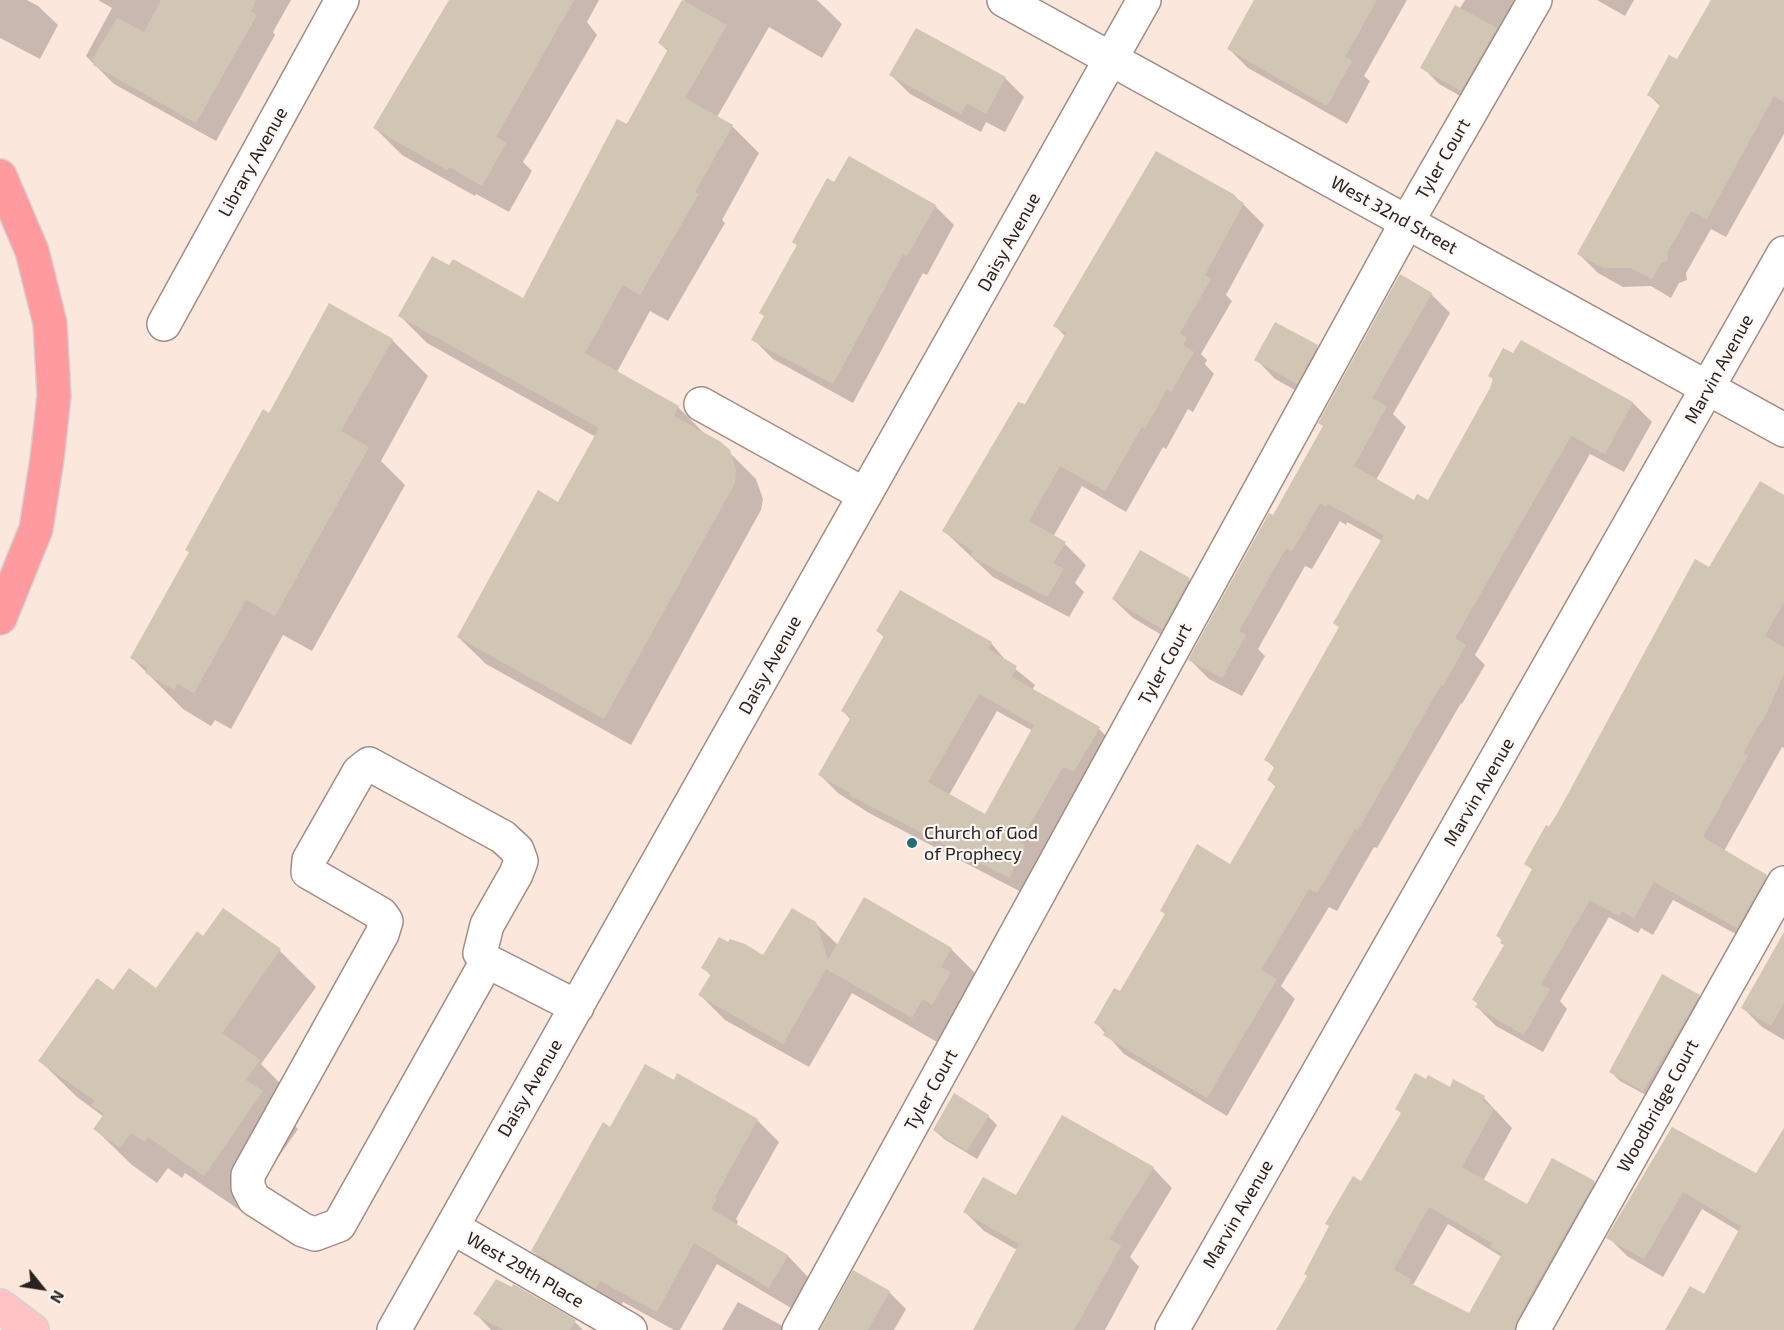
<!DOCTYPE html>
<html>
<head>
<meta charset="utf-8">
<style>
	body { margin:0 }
	#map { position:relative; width:1784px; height:1330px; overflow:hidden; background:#fce7dd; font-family:"Exo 2",sans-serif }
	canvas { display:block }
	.north { position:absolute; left:12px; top:1258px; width:60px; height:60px; -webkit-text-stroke:4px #fdf8f6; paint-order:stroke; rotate:120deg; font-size:16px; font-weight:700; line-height:24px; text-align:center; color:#29221e }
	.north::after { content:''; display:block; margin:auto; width:21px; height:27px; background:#29221e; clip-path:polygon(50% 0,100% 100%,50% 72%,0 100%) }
</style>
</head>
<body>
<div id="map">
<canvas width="1784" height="1330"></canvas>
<div class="north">N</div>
</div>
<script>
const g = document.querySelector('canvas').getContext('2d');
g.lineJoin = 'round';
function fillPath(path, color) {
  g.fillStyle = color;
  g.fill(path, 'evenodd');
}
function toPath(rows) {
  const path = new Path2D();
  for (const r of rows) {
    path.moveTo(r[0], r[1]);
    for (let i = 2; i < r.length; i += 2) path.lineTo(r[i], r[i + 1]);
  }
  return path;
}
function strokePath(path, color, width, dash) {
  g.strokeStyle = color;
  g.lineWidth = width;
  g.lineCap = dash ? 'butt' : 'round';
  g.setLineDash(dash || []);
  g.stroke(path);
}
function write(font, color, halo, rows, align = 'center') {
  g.font = font + ' "Exo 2",sans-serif';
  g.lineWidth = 4.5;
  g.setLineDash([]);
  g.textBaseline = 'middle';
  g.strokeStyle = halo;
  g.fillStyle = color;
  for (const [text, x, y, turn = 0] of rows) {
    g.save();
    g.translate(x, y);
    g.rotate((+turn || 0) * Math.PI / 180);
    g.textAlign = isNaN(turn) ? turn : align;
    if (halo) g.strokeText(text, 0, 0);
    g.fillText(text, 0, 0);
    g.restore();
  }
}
const shadow = toPath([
	[0,0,27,0,38,6,58,25,40,59,0,38],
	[98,0,291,0,273,32,275,35,216,141,114,84,86,56,112,8],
	[450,0,599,0,587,22,597,35,523,162,532,171,509,212,476,194,475,196,402,155,375,128],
	[684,0,817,0,842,24,822,58,769,27,717,117,732,126,759,153,722,220,725,223,668,321,650,311,617,372,678,407,705,434,720,443,756,479,763,499,761,510,631,745,486,664,458,637,559,504,596,437,427,343,400,316,524,300,669,52,659,43],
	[1256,0,1407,0,1364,76,1370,81,1347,124,1248,68,1229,49],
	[1465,0,1532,0,1478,106,1439,84,1422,67],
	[1597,0,1634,0,1625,16],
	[1712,0,1784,0,1784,134,1726,237,1711,229,1686,273,1687,280,1679,283,1671,298,1651,286,1623,287,1598,273,1579,254,1661,107,1649,95,1678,61],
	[891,75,1005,78,1024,97,1005,132,986,122,981,132,910,94],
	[1157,153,1235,196,1264,225,1226,295,1232,301,1201,354,1207,360,1205,364,1214,374,1193,412,1188,409,1166,449,1163,447,1126,512,1082,486,1053,537,1065,544,1086,565,1075,583,1084,592,1069,617,993,577,944,531,1026,405,1065,336,1055,326],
	[935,206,954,225,927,275,923,273,853,403,773,359,753,339,765,317,761,313],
	[1431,294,1450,313,1393,414,1406,427,1376,480,1414,502,1428,502,1633,403,1652,422,1624,472,1590,454,1475,655,1485,665,1462,704,1461,703,1377,848,1374,847,1337,911,1329,907,1281,986,1295,999,1227,1116,1124,1054,1096,1023,1231,866,1276,787,1269,780,1276,769,1266,760,1340,628,1335,623,1382,541,1347,522,1346,525,1340,521,1312,569,1305,566,1258,649,1265,656,1242,696,1209,679,1190,660,1273,517],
	[392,340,428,376,381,461,405,485,312,651,283,635,231,729,215,720,211,726,183,709,132,658,269,415],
	[1317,347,1336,366,1317,402,1275,379,1256,359],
	[1784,496,1784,748,1782,747,1724,851,1766,876,1784,894,1756,945,1673,900,1653,935,1641,928,1638,933,1609,917,1560,1001,1567,1009,1543,1052,1496,1026,1477,1007,1479,1005,1474,1000,1505,946,1498,935,1533,870,1526,864,1709,569],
	[1141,552,1189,580,1208,599,1182,647,1133,618,1113,599],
	[878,631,991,643,1008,663,1035,685,1032,690,1099,729,1117,747,1082,784,1038,860,1042,864,1027,895,869,813,838,793,820,775,851,720,843,711,885,638],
	[997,711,1033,731,986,816,949,795],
	[224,910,280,951,316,987,261,1064,295,1098,284,1114,298,1129,241,1211,185,1173,182,1178,168,1168,157,1183,132,1165,95,1129,104,1117,77,1097,40,1061,114,992,156,990,204,938],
	[815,923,838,945,951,949,976,974,967,990,957,1029,948,1023,937,1042,852,993,809,1067,725,1020,700,995,711,976,703,967,764,957],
	[1784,964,1784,1040,1762,1027,1743,1008],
	[1699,996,1708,1006,1653,1099,1620,1081,1611,1072],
	[678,1075,757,1120,779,1142,736,1219,738,1221,736,1226,788,1256,809,1278,791,1308,717,1264,680,1330,674,1330,623,1302,618,1309,555,1273,533,1251,611,1129,674,1082],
	[1450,1089,1484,1098,1512,1128,1483,1181,1527,1206,1594,1182,1612,1200,1539,1330,1278,1330,1402,1114,1397,1109],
	[1448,1224,1502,1257,1470,1315,1413,1285],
	[988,1116,997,1125,977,1159,944,1139,934,1130],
	[1673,1129,1757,1175,1784,1131,1784,1330,1666,1330,1704,1296,1740,1232,1702,1209,1663,1277,1627,1256,1608,1237],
	[1153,1168,1172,1188,1130,1257,1139,1267,1105,1330,987,1330,1017,1250,984,1231,965,1212,1016,1197],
	[854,1272,889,1292,906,1309,894,1330,822,1330],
	[514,1286,575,1322,583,1330,491,1330,475,1313],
	[738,1302,781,1325,785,1330,722,1330]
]);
const building = toPath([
	[161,0,256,0,251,11,257,15,196,123,93,65,95,62,92,60,117,18,144,32],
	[449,0,574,0,496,137,506,143,482,186,449,167,447,170,373,128],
	[682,0,727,25,685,98,733,125,695,192,699,194,640,295,623,285,585,353,679,406,674,416,721,442,730,450,736,470,735,483,604,719,457,637,538,490,558,502,599,428,398,316,432,256,449,265,453,259,523,298,617,119,627,124,668,49,658,43],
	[1254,0,1377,0,1345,57,1352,61,1327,106,1227,49],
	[1711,0,1784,0,1784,102,1774,96,1707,219,1691,211,1667,253,1668,260,1660,264,1652,279,1630,268,1603,268,1577,254,1661,103,1647,95,1669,55,1677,59],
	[1455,5,1497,28,1461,91,1420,68],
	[916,28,1006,77,986,114,967,103,961,114,889,75],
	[1156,151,1235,195,1234,197,1244,203,1205,275,1211,279,1180,333,1187,338,1183,345,1194,352,1171,392,1167,389,1145,429,1142,427,1105,491,1060,466,1029,521,1066,542,1053,563,1064,569,1047,597,970,556,973,551,942,531,1018,402,1025,404,1066,333,1053,326],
	[849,156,936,205,907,256,903,254,833,384,751,340,764,316,759,313,797,245,792,242,827,178,834,182],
	[1400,274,1432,293,1372,398,1387,406,1354,466,1414,500,1417,494,1428,500,1490,388,1493,379,1488,376,1503,348,1513,353,1521,340,1633,402,1605,454,1571,436,1455,638,1466,645,1443,686,1441,685,1358,830,1355,829,1317,893,1309,889,1261,970,1277,979,1207,1098,1103,1035,1106,1030,1094,1023,1114,988,1120,991,1165,914,1160,911,1197,844,1230,864,1276,785,1267,780,1275,766,1264,760,1339,627,1333,623,1384,535,1328,504,1326,507,1320,503,1292,551,1286,548,1239,631,1246,635,1222,678,1188,660,1269,513,1273,515,1323,426,1318,423],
	[329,303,393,339,341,431,369,447,275,616,246,600,194,693,178,684,174,690,145,673,148,668,130,658,189,552,185,550,263,409,269,413],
	[1275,322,1318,345,1297,384,1254,360],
	[1760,481,1784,495,1784,602,1765,636,1784,647,1784,674,1767,712,1743,753,1748,755,1703,837,1767,875,1737,928,1654,882,1634,918,1622,911,1619,916,1590,900,1541,984,1550,989,1524,1035,1475,1007,1478,1003,1472,1000,1504,945,1500,943,1502,939,1496,936,1532,869,1524,864,1546,825,1550,827,1695,559,1709,567],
	[1140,550,1190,578,1162,629,1112,599],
	[900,590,992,642,988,649,1017,666,1012,677,1100,727,1074,772,1063,767,1020,842,1025,845,1009,878,849,795,850,793,818,775,851,717,841,711,884,636,876,631],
	[979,694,1034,725,985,814,928,782],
	[864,897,952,948,941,967,951,972,932,1005,923,999,912,1018,826,969,783,1044,698,995,711,974,701,968,719,937,728,942,730,939,745,944,763,955,792,908,816,922,828,960],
	[223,908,281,949,222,1033,260,1060,246,1080,263,1091,204,1176,148,1137,145,1142,131,1133,120,1148,93,1129,104,1114,91,1105,95,1101,38,1061,97,978,113,990,129,968,156,988,197,931,203,936],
	[1784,932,1784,1003,1771,1026,1741,1008],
	[1662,974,1700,995,1643,1091,1609,1072],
	[645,1064,674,1080,677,1073,758,1119,715,1197,717,1198,711,1209,788,1255,769,1288,694,1243,657,1312,600,1281,596,1289,531,1251,603,1122,610,1127],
	[1415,1073,1426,1079,1428,1075,1450,1087,1453,1079,1485,1096,1482,1101,1494,1109,1462,1167,1527,1204,1552,1158,1595,1181,1524,1306,1514,1330,1276,1330,1307,1276,1304,1274,1329,1226,1325,1224,1353,1176,1361,1181,1401,1113,1395,1109],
	[1429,1207,1492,1243,1490,1247,1502,1254,1469,1313,1410,1283,1411,1280,1394,1269],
	[954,1093,989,1115,967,1151,933,1130],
	[1062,1115,1154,1167,1109,1239,1121,1246,1074,1330,973,1330,1019,1244,963,1212,983,1177,1016,1195],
	[1672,1127,1756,1173,1784,1128,1784,1330,1665,1330,1690,1286,1704,1294,1741,1226,1683,1192,1644,1259,1606,1238],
	[853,1270,890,1291,868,1330,820,1330],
	[496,1279,512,1287,513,1284,576,1320,570,1330,504,1330,473,1314]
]);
const minor = toPath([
	[1004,0,1784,430],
	[164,324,342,0],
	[701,404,865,495],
	[369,764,503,837,517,850,521,861,516,874,487,925,480,953,487,961,339,1225,315,1234,303,1230,254,1199,248,1187,248,1175,382,934,386,921,381,914,308,872,309,860,359,772,369,764],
	[487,961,577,1007],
	[452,1227,630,1330],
	[394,1330,1144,0],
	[799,1330,1407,222,1535,0],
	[1172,1330,1784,253],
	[1533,1330,1784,883]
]);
const major = toPath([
	[0,1306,32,1330]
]);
const highway = toPath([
	[0,176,32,251,50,323,54,396,47,459,36,529,0,618]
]);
const markers = [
	[912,843,6,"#236e74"]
];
const streetNames = [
	["Tyler Court",1443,159,-60],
	["Library Avenue",253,162,-61],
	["West 32nd Street",1394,215,29],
	["Daisy Avenue",1009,242,-61],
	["Marvin Avenue",1719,369,-61],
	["Tyler Court",1165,664,-61],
	["Daisy Avenue",770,665,-61],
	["Marvin Avenue",1479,792,-60],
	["Daisy Avenue",530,1088,-60],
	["Tyler Court",931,1090,-61],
	["Woodbridge Court",1658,1106,-61],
	["Marvin Avenue",1238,1214,-60],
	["West 29th Place",525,1270,30]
];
const poiNames = [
	["Church of God",924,833],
	["of Prophecy",924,854]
];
fillPath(shadow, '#0003');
fillPath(building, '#d1c5b4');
strokePath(minor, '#a18d84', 36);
strokePath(major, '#d4d3d2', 36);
strokePath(highway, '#d4d3d2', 36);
strokePath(minor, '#fff', 33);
strokePath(major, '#ffc3c5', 33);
strokePath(highway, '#ff9b9f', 33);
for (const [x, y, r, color] of markers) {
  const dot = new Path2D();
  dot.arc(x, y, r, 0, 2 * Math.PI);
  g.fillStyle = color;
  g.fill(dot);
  strokePath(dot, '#fdf8f6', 2);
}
write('18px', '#29221e', '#fdf8f6', streetNames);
write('18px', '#29221e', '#fdf8f6', poiNames, 'left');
</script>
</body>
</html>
